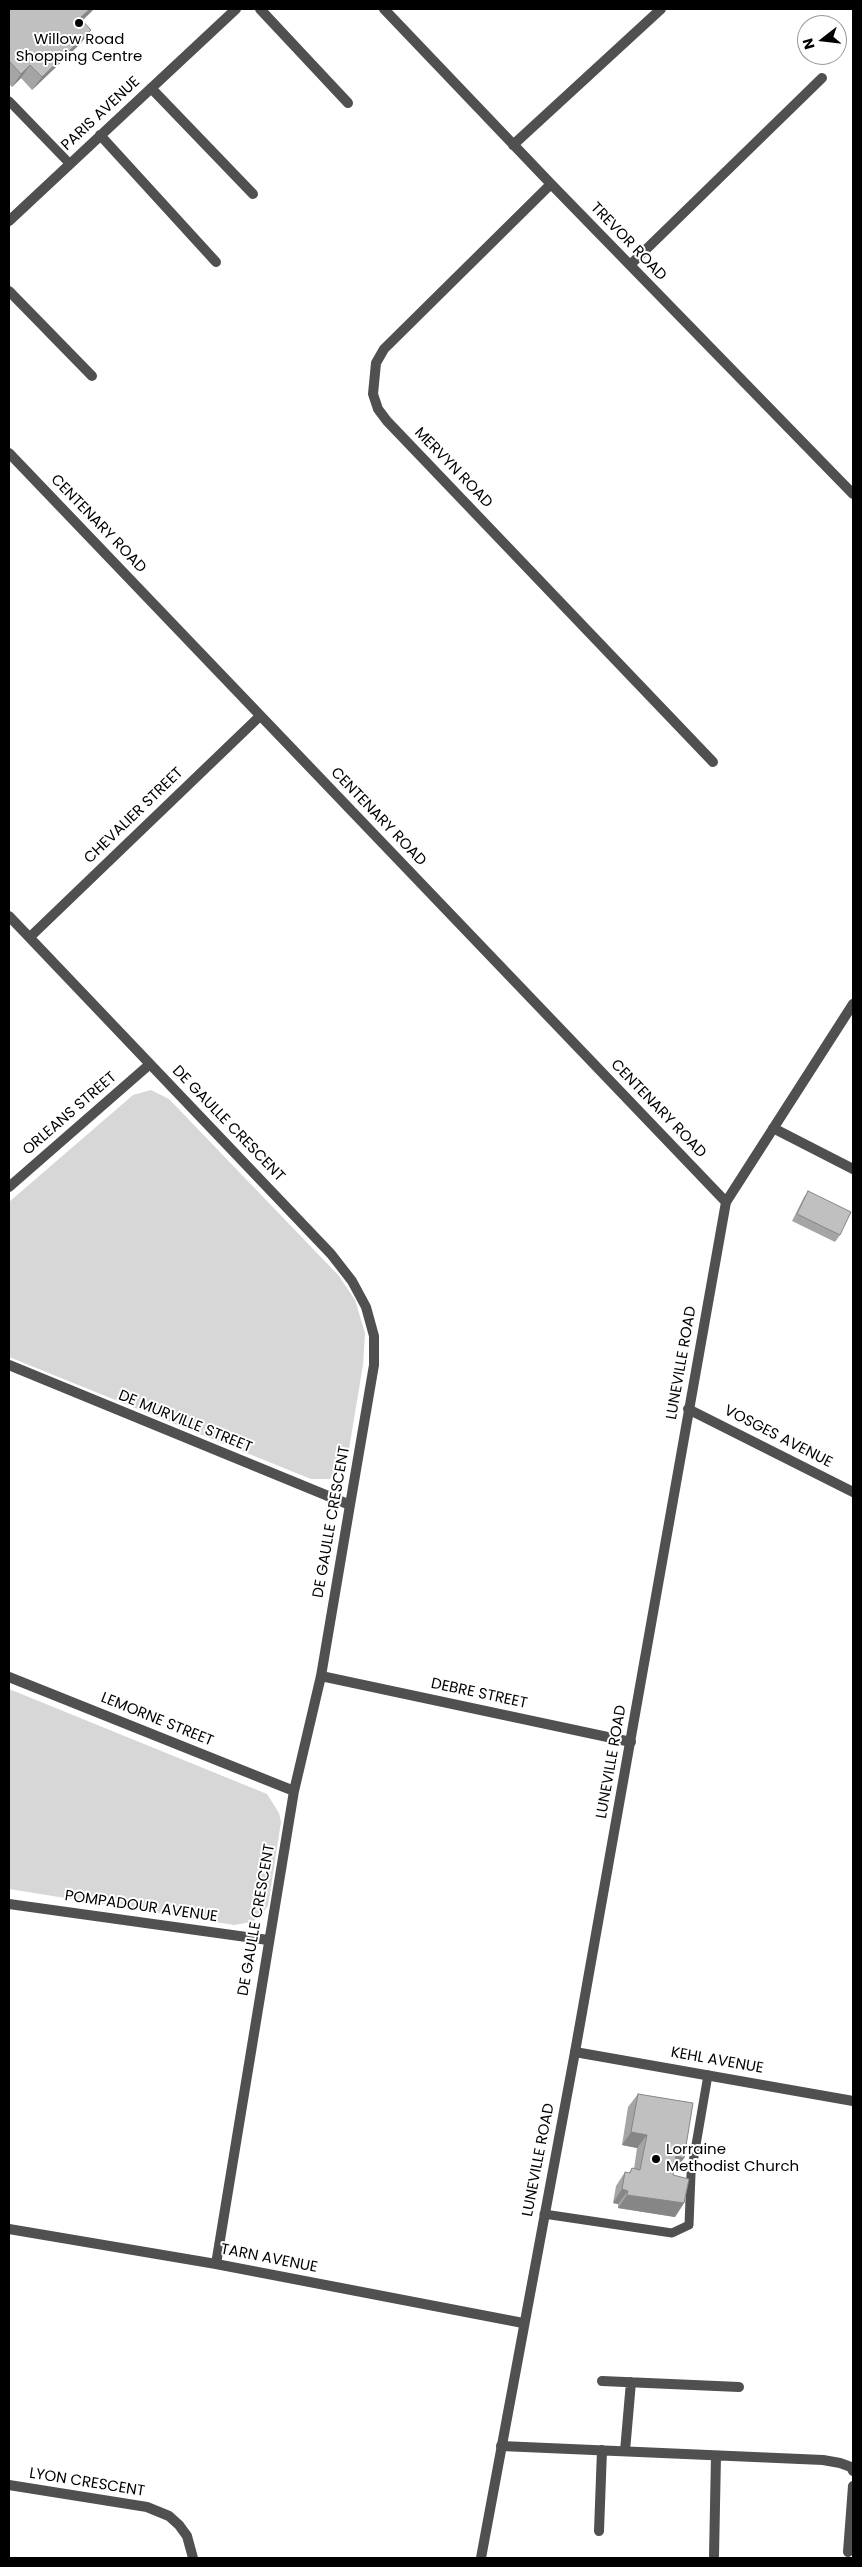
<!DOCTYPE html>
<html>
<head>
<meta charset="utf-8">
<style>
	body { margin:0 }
	#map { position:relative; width:862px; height:2567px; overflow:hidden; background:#fff; font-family:Poppins,sans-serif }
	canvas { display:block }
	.frame { position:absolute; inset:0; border:10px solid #000; pointer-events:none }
	.north { position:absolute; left:797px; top:15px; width:50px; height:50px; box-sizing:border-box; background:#fff; border:1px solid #999; border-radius:50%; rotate:254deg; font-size:14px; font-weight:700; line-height:20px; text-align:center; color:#000 }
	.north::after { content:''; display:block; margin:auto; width:18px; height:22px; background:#000; clip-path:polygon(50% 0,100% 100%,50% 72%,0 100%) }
</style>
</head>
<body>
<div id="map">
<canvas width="862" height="2567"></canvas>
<div class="frame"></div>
<div class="north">N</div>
</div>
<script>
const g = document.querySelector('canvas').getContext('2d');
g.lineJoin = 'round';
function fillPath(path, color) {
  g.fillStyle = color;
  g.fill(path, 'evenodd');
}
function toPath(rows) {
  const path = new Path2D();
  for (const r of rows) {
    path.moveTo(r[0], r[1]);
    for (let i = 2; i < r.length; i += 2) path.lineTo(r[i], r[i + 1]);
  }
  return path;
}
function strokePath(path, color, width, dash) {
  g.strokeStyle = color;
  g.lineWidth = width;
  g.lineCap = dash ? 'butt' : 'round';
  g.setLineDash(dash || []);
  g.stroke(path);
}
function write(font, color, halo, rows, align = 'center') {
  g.font = font + ' Poppins,sans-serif';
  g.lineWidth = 4;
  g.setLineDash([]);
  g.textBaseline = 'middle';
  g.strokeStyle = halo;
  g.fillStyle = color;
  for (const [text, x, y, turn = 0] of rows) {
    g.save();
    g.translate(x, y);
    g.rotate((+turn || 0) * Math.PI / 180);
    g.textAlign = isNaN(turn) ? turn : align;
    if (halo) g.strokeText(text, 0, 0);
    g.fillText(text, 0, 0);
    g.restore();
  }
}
const green = toPath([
	[151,1090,169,1099,339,1276,355,1300,365,1333,363,1365,348,1455,343,1468,334,1477,329,1479,311,1479,9,1357,9,1202,133,1095],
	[9,1689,267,1794,279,1813,281,1822,268,1906,261,1915,252,1922,234,1925,9,1889]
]);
const service = toPath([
	[9,101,70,164],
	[544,2214,672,2233,689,2225,691,2174,708,2075]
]);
const minor = toPath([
	[260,9,348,103],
	[384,9,551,184,853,494],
	[151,88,253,194],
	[100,135,216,262],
	[513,145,661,9],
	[551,184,384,349,376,363,373,394,378,409,387,421,713,762],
	[9,221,236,9],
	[630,265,822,78],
	[9,291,92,376],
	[9,916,331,1254,352,1281,366,1307,374,1336,374,1365,350,1505,321,1676,294,1791,216,2264],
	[30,937,260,716],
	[773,1128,853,1169],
	[9,1187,150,1064],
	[726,1202,853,1004],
	[9,1365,350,1505],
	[688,1409,853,1492],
	[321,1676,631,1742],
	[9,1677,294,1791],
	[9,1904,268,1940],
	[575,2052,853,2101],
	[9,2229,216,2264,523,2323],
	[602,2381,739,2387],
	[501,2446,823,2460,840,2463,851,2467,853,2471],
	[625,2451,631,2382],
	[9,2485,147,2507,169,2516,179,2525,187,2536,193,2558],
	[599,2531,602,2450],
	[848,2552,853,2486],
	[714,2556,716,2456]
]);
const tertiary = toPath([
	[9,453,726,1202,575,2052,481,2558]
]);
const wall = toPath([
	[9,9,94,9,82,21,81,43,32,90,21,78,12,87,9,84],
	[808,1191,840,1235,835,1242,792,1221,804,1197],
	[638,2094,684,2158,675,2171,674,2171,673,2175,684,2203,675,2217,618,2208,618,2204,613,2203,616,2186,625,2172,629,2173,632,2168,634,2169,637,2148,622,2145,628,2107]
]);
const shadedWall = toPath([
	[90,9,94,9,70,32,80,18],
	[91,30,81,43,32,90,42,77],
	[30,65,21,78,12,87,21,74],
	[631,2132,647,2135,637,2148,622,2145],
	[676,2156,684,2158,675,2171,667,2169],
	[622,2189,628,2191,618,2204,613,2203],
	[627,2195,684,2203,675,2217,618,2208]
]);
const building = toPath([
	[9,9,90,9,80,18,91,30,42,77,30,65,21,74,9,61,9,9],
	[808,1191,851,1212,840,1235,797,1214,808,1191],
	[638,2094,693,2103,684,2158,676,2156,673,2175,689,2179,684,2203,627,2195,628,2191,622,2189,625,2172,630,2173,632,2168,640,2170,647,2135,631,2132,638,2094]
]);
const markers = [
	[79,23,5,"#000"],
	[656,2159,5,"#000"]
];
const poiNames = [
	["Willow Road",79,40],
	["Shopping Centre",79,57],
	["Lorraine",666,2150,"left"],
	["Methodist Church",666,2167,"left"]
];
const streetNames = [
	["PARIS AVENUE",101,114,-43],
	["TREVOR ROAD",628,242,46],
	["MERVYN ROAD",453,468,46],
	["CENTENARY ROAD",98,524,46],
	["CHEVALIER STREET",134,816,-44],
	["CENTENARY ROAD",378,817,46],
	["CENTENARY ROAD",658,1109,46],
	["ORLEANS STREET",70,1114,-41],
	["DE GAULLE CRESCENT",228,1124,46],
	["LUNEVILLE ROAD",682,1363,-80],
	["DE MURVILLE STREET",185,1422,22],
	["VOSGES AVENUE",778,1437,27],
	["DE GAULLE CRESCENT",332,1522,-80],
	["DEBRE STREET",479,1694,12],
	["LEMORNE STREET",157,1720,22],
	["LUNEVILLE ROAD",612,1762,-80],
	["POMPADOUR AVENUE",141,1907,8],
	["DE GAULLE CRESCENT",257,1920,-80],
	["KEHL AVENUE",717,2061,10],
	["LUNEVILLE ROAD",539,2160,-79],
	["TARN AVENUE",269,2259,11],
	["LYON CRESCENT",87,2483,9]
];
fillPath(green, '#d7d7d7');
strokePath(service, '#505050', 9);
strokePath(minor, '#505050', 10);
strokePath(tertiary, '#505050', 10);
fillPath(wall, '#a5a5a5');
fillPath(shadedWall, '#868686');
fillPath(building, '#c0c0c0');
strokePath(building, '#868686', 1);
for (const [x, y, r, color] of markers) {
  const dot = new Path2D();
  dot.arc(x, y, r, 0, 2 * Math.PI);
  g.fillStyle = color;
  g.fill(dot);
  strokePath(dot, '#fff', 2);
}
write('15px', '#000', '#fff', poiNames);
write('15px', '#000', '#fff', streetNames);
</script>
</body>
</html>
